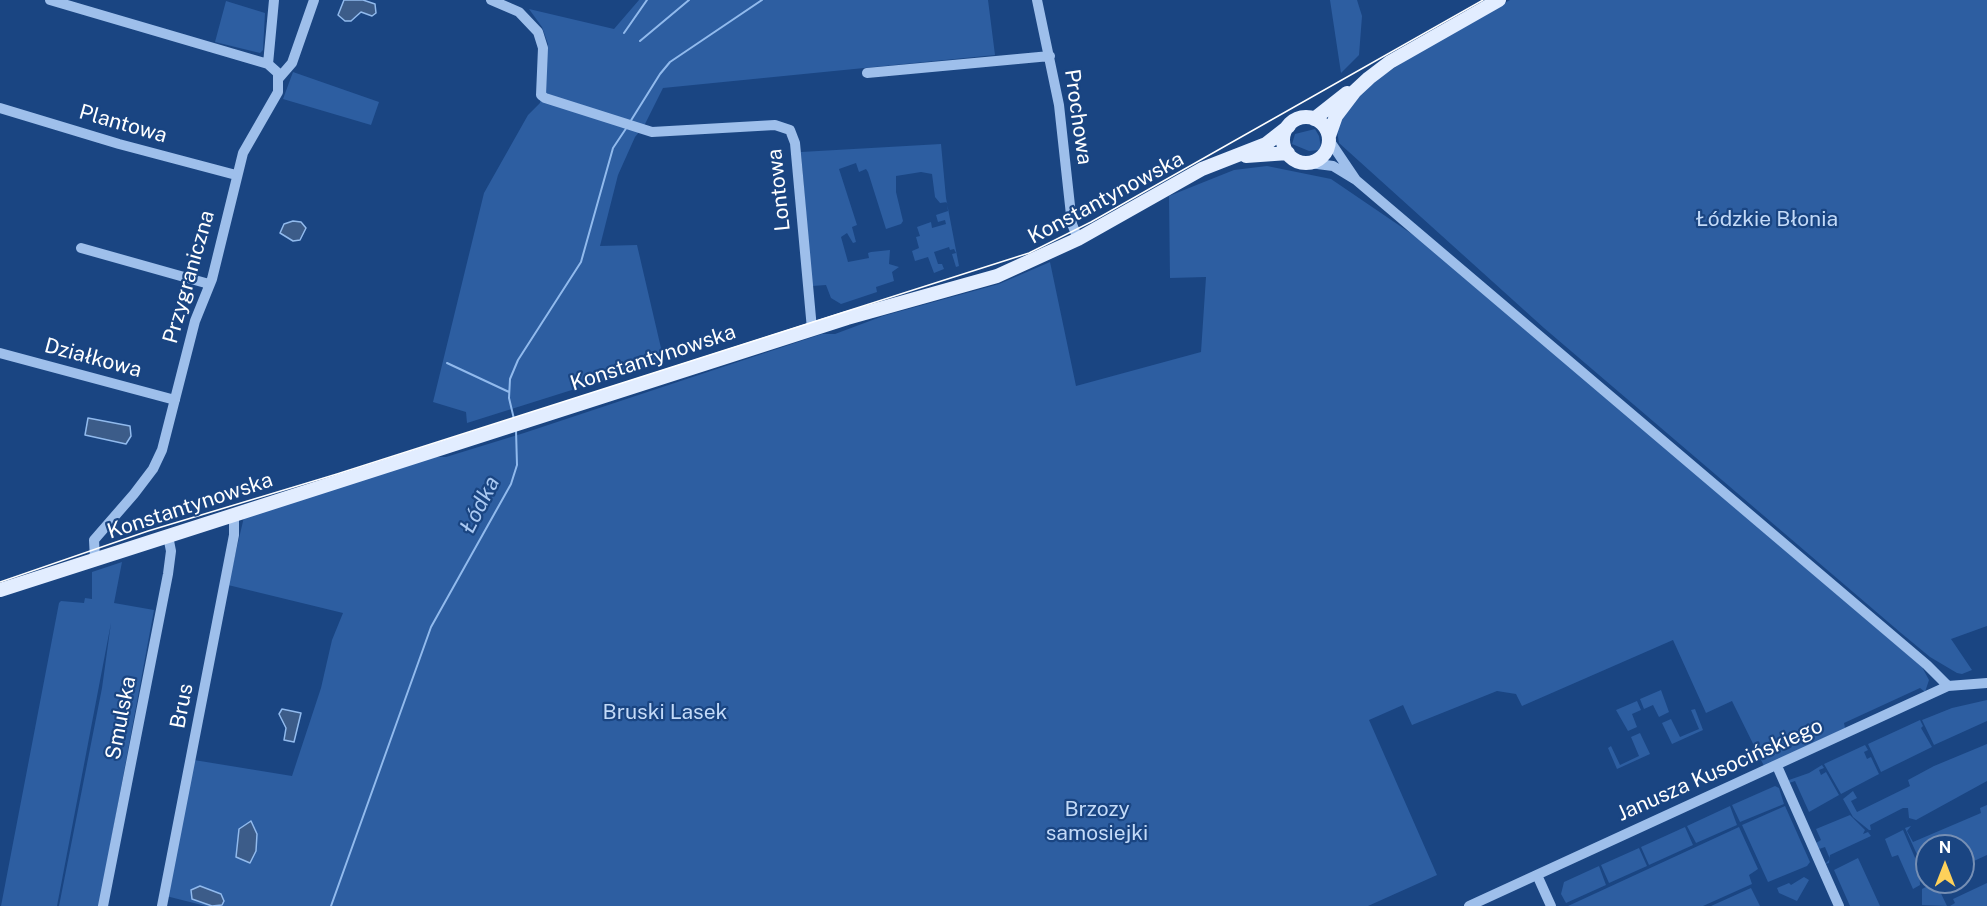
<!DOCTYPE html>
<html>
<head>
<meta charset="utf-8">
<style>
	body { margin:0 }
	#map { position:relative; width:1987px; height:906px; overflow:hidden; background:#1a4582; font-family:"Public Sans",sans-serif }
	canvas { display:block }
	.north { position:absolute; left:1915px; top:834px; width:60px; height:60px; box-sizing:border-box; background:#1a4582; border:2px solid #768fb4; border-radius:50%; rotate:0deg; font-size:16px; font-weight:700; line-height:24px; text-align:center; color:#fff }
	.north::after { content:''; display:block; margin:auto; width:21px; height:27px; background:#fdd15a; clip-path:polygon(50% 0,100% 100%,50% 72%,0 100%) }
</style>
</head>
<body>
<div id="map">
<canvas width="1987" height="906"></canvas>
<div class="north">N</div>
</div>
<script>
const g = document.querySelector('canvas').getContext('2d');
g.lineJoin = 'round';
function fillPath(path, color) {
  g.fillStyle = color;
  g.fill(path, 'evenodd');
}
function toPath(rows) {
  const path = new Path2D();
  for (const r of rows) {
    if (r.length === 3) {
      path.moveTo(r[0] + r[2], r[1]);
      path.arc(r[0], r[1], r[2], 0, 2 * Math.PI);
      continue;
    }
    path.moveTo(r[0], r[1]);
    for (let i = 2; i < r.length; i += 2) path.lineTo(r[i], r[i + 1]);
  }
  return path;
}
function strokePath(path, color, width, dash) {
  g.strokeStyle = color;
  g.lineWidth = width;
  g.lineCap = dash ? 'butt' : 'round';
  g.setLineDash(dash || []);
  g.stroke(path);
}
function write(font, color, halo, rows, align = 'center') {
  g.font = font + ' "Public Sans",sans-serif';
  g.lineWidth = 4.5;
  g.setLineDash([]);
  g.textBaseline = 'middle';
  g.strokeStyle = halo;
  g.fillStyle = color;
  for (const [text, x, y, turn = 0] of rows) {
    g.save();
    g.translate(x, y);
    g.rotate((+turn || 0) * Math.PI / 180);
    g.textAlign = isNaN(turn) ? turn : align;
    if (halo) g.strokeText(text, 0, 0);
    g.fillText(text, 0, 0);
    g.restore();
  }
}
const green = toPath([
	[639,0,988,0,995,55,663,88,644,126,635,137,618,175,600,246,637,245,664,361,467,423,466,412,433,402,484,193,528,115,540,103,548,44,542,27,529,9,614,29],
	[1330,0,1357,0,1362,16,1359,55,1341,73],
	[1510,0,1987,0,1987,626,1951,639,1972,670,1962,674,1957,673,1930,657,1901,633,1544,328,1339,143,1337,131,1344,110,1379,78,1417,53],
	[226,1,265,13,263,50,260,53,215,42],
	[293,72,379,102,371,125,283,99],
	[1315,129,1319,136,1321,148,1319,150,1309,151,1292,144,1295,134],
	[941,144,946,198,959,266,956,267,952,254,956,253,954,249,950,250,949,247,934,252,938,264,942,264,944,269,934,273,928,257,915,261,912,251,919,248,916,237,920,236,917,227,931,222,932,228,946,224,945,220,938,222,936,215,948,211,947,202,940,203,935,197,932,174,921,172,896,176,896,192,903,221,901,224,886,229,868,172,866,169,859,172,856,163,839,169,857,225,852,227,856,242,853,243,847,233,841,237,848,262,869,258,868,253,871,252,890,250,889,264,899,267,892,272,894,281,876,287,877,292,841,304,831,298,826,285,812,286,801,152],
	[1267,166,1331,179,1428,245,1922,667,1929,680,1925,692,1920,688,1844,723,1845,728,1764,766,1732,701,1706,713,1673,640,1522,706,1516,694,1497,691,1412,725,1403,705,1369,720,1437,875,1368,906,206,906,166,896,194,760,292,776,321,688,332,640,343,613,228,585,244,517,431,457,446,457,524,433,822,334,835,334,883,316,999,284,1050,262,1076,386,1201,352,1206,277,1170,278,1169,196,1234,170],
	[122,562,114,603,154,610,99,906,59,906,102,688,111,623,57,906,1,906,59,603,61,601,84,603,85,598,92,599,92,572],
	[1661,690,1669,712,1659,717,1653,705,1644,709,1640,699],
	[1987,700,1987,721,1934,745,1922,720,1952,708],
	[1637,701,1641,710,1632,714,1637,727,1628,731,1616,710],
	[1695,709,1703,730,1672,744,1662,723,1671,719,1680,737,1699,729,1691,710],
	[1920,720,1923,726,1921,728,1932,747,1881,772,1868,744],
	[1640,733,1650,754,1617,769,1608,748,1611,746,1620,765,1639,756,1631,737],
	[1987,744,1987,781,1916,820,1909,818,1908,808,1903,808,1870,825,1871,830,1869,830,1853,817,1843,799,1853,791,1857,798,1851,801,1857,812,1910,786,1908,780,1934,766],
	[1865,745,1868,750,1864,752,1867,759,1871,757,1879,774,1841,794,1824,764],
	[1822,765,1824,768,1819,770,1821,775,1826,772,1839,795,1809,812,1795,781,1789,783,1789,780,1809,773],
	[1775,786,1779,788,1784,804,1740,822,1732,805],
	[1987,805,1987,855,1963,866,1963,846,1927,846,1927,869,1919,859,1905,828,1911,826,1907,831,1913,842,1981,813,1980,808],
	[1730,806,1737,825,1696,843,1687,826],
	[1785,806,1810,862,1807,866,1768,882,1742,825],
	[1850,815,1865,830,1863,834,1868,832,1871,836,1830,855,1829,863,1825,864,1830,859,1825,847,1819,849,1816,843,1821,840,1816,829],
	[1685,827,1693,845,1649,865,1641,847],
	[1739,827,1758,869,1749,875,1752,884,1703,906,1568,906],
	[1903,830,1919,867,1920,885,1913,889,1898,855,1892,857,1885,839],
	[1639,848,1647,866,1609,883,1601,865],
	[1858,858,1880,906,1850,906,1834,870],
	[1599,866,1606,885,1566,903,1561,894,1564,882],
	[1804,877,1809,880,1797,901,1779,893,1777,888,1789,883,1791,885],
	[1935,882,1936,883,1947,906,1922,905,1922,889],
	[1987,883,1987,906,1950,906,1955,903,1953,899],
	[1751,888,1760,906,1711,906]
]);
const water = toPath([
	[344,0,363,0,375,4,376,13,372,16,361,12,351,21,345,21,338,15,344,0],
	[293,221,301,222,306,228,300,240,293,241,280,233,284,224,293,221],
	[88,418,130,426,131,436,126,444,85,435,88,418],
	[282,709,301,713,294,742,284,740,286,728,279,714,282,709],
	[251,821,257,834,256,851,250,863,236,857,239,829,251,821],
	[200,886,221,894,224,901,222,905,212,906,192,899,191,890,200,886]
]);
const stream = toPath([
	[624,33,647,0],
	[640,41,689,0],
	[630,122,660,74,670,62,762,0],
	[447,363,509,392],
	[514,419,509,398,510,379,518,360,581,262,613,148,627,127],
	[331,906,431,627,511,484,517,465,516,430]
]);
const minor = toPath([
	[50,0,268,64],
	[491,0,519,12,538,32,543,48,541,95,545,98,652,132,775,125,790,130,795,143,812,329],
	[1037,0,1059,105,1072,224,1078,239],
	[867,73,1050,56],
	[279,78,292,63,314,0],
	[0,108,119,144,236,175],
	[1329,140,1356,180],
	[1310,163,1333,166,1356,180,1927,665,1948,686],
	[81,248,209,284],
	[0,353,175,400],
	[95,559,94,540,134,494,153,469,162,450,195,321,212,279,243,153,278,92,278,73,268,64,274,0],
	[1777,766,1839,906],
	[1537,875,1551,906],
	[103,906,168,574,171,551,168,536],
	[162,906,234,535,234,514],
	[1469,906,1948,686,1987,683]
]);
const major = toPath([
	[1306,140,23],
	[1314,119,1347,93],
	[1329,136,1336,116,1355,91,1369,78,1390,62,1499,0],
	[1246,156,1288,153],
	[0,590,847,318,997,276,1078,239,1202,169,1266,144,1289,126]
]);
const tram = toPath([
	[0,582,148,531,337,474,1029,253,1091,222,1483,0]
]);
const streetNames = [
	["Prochowa",1078,117,82],
	["Plantowa",123,124,16],
	["Lontowa",779,190,-96],
	["Konstantynowska",1106,198,-28],
	["Przygraniczna",189,277,-74],
	["Działkowa",93,358,15],
	["Konstantynowska",653,358,-18],
	["Konstantynowska",190,506,-18],
	["Brus",182,706,-79],
	["Smulska",121,718,-79],
	["Janusza Kusocińskiego",1720,770,-24]
];
const parkNames = [
	["Łódzkie Błonia",1767,220],
	["Bruski Lasek",665,713],
	["Brzozy",1097,810],
	["samosiejki",1097,834]
];
const waterNames = [
	["Łódka",480,505,-63]
];
fillPath(green, '#2d5ea1');
fillPath(water, '#3c5c89');
strokePath(water, '#91baed', 1.5);
strokePath(stream, '#91baed', 2);
strokePath(minor, '#9ebfeb', 10);
strokePath(major, '#e2edff', 14);
strokePath(tram, '#fff', 1.5);
write('21px', '#fff', '#1a4582', streetNames);
write('21px', '#c3daf8', '#1a4582', parkNames);
write('italic 22px', '#aac9f2', '#1a4582', waterNames);
</script>
</body>
</html>
